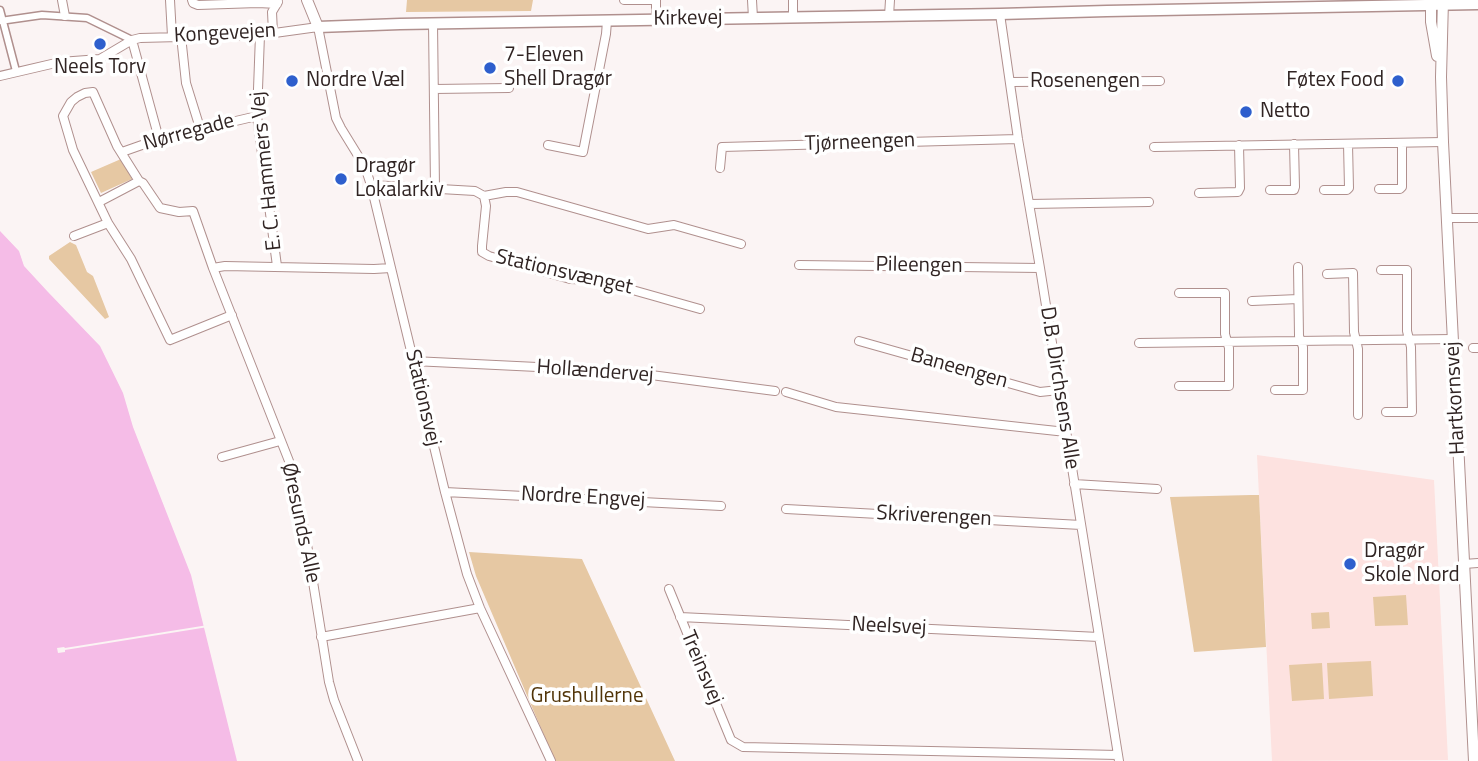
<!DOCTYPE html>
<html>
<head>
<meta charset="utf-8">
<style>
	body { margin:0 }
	canvas { display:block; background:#fbf4f4 }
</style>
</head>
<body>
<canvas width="1478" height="761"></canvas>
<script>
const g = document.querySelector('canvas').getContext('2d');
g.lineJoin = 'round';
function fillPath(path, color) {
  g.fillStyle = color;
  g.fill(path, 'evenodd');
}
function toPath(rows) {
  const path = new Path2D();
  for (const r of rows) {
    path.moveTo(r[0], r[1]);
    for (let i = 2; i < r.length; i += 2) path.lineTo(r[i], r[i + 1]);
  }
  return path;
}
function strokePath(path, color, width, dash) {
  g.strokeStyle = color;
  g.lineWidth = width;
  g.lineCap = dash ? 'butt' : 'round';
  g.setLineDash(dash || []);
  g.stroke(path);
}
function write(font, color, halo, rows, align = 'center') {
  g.font = font + ' "Titillium Web",sans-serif';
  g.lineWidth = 7;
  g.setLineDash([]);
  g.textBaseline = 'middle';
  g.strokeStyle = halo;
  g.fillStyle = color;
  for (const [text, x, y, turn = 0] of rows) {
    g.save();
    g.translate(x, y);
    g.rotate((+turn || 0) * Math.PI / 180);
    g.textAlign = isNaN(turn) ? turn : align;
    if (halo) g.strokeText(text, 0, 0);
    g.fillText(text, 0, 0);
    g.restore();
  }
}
const built = toPath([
	[1257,455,1434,480,1448,760,1272,761]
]);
const green = toPath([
	[407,0,533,0,531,11,406,12],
	[121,159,132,179,101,193,91,172],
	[70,242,76,245,87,272,93,276,109,317,105,319,49,259,49,256],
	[1251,495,1259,495,1266,647,1194,652,1170,497],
	[469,552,582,559,675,761,555,761,476,576],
	[1406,595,1408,625,1375,626,1373,597],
	[1329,612,1330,628,1312,629,1311,613],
	[1371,661,1373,696,1329,699,1327,663],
	[1322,663,1324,699,1292,701,1289,665]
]);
const water = toPath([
	[0,231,19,251,24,266,48,292,100,346,123,393,133,427,191,575,237,761,0,761]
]);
const pier = toPath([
	[208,625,208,627,65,650,65,652,58,653,57,648,64,647,65,648]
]);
const pedestrian = toPath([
	[0,10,16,71],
	[0,21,42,15,87,18,132,40]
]);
const minor = toPath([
	[62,0,65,16],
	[170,0,172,36],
	[192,0,193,3,198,5,258,3,277,4],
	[624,0,655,0],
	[752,0,753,18],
	[793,0,793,18],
	[1000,14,1018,139,1040,268,1119,761],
	[889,16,890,0],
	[656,19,656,0],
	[433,23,435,188],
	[273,33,272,12,278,2],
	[260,35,257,116,277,266],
	[181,36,186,83,200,128],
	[132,40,159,139],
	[0,76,60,62,100,59,132,40,140,38,260,35,318,27,336,118,341,128,365,167,371,185,445,492,467,574,480,608,551,761],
	[1011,82,1160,81],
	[434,89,509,88],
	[548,145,583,152,606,34,607,21],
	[1154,147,1443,142],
	[122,152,159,139,257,116],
	[720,168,722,147,1018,139],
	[371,185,475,191,484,196],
	[1379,189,1400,189,1402,187,1402,143],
	[1270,190,1294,190,1295,187,1294,144],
	[1324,190,1347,190,1349,188,1348,144],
	[1199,193,1238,192,1240,188,1239,145],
	[484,196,486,206,482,246,482,252,489,256,570,279,597,280,700,309],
	[484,196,506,192,517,192,648,229,674,225,741,244],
	[99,202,139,181],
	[1029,204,1149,202],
	[1447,218,1478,218],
	[74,236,108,223],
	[799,265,1040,268],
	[213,268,225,266,374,269,391,268],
	[1381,270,1407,270,1407,331,1411,347,1412,412,1386,412],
	[1327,274,1353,273,1354,332,1358,349,1358,415],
	[1179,293,1225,293,1225,334,1229,348,1229,386,1179,386],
	[1252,301,1298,299],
	[232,315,170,340,131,259,108,223,73,150,63,116,71,102,77,97,85,93,93,92,117,146,139,181,143,183,160,208,179,212,193,211,213,268,289,461,306,538,329,682,334,700,358,761],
	[859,341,1040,392,1059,390],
	[1139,343,1453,339],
	[1473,348,1478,348],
	[413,361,620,371,775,391],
	[1275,390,1303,390,1303,347,1299,336,1298,267],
	[786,392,836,407,1066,432],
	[222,457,280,441],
	[1074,484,1157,489],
	[445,492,721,506],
	[786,509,1081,525],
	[1464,564,1478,563],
	[669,589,731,740,743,747,1118,755],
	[680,617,1099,637],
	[321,637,480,608]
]);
const tertiary = toPath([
	[307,0,318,27],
	[1431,0,1431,22,1437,56],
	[1443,0,1441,77,1443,142,1474,761]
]);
const secondary = toPath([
	[318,27,400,24,1000,14,1107,11,1478,4]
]);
const markers = [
	[100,44,7,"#2e5fcd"],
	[490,68,7,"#2e5fcd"],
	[292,81,7,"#2e5fcd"],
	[1398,81,7,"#2e5fcd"],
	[1246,112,7,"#2e5fcd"],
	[341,179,7,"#2e5fcd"],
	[1350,564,7,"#2e5fcd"]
];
const streetNames = [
	["Kirkevej",688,19,-1],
	["Kongevejen",225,34,-3],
	["Rosenengen",1085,82],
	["Nørregade",189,133,-15],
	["Tjørneengen",860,143,-2],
	["E. C. Hammers Vej",267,171,-96],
	["Pileengen",919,266,1],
	["Stationsvænget",564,273,13],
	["Baneengen",959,369,16],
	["Hollændervej",595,372,4],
	["D.B. Dirchsens Alle",1059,388,81],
	["Stationsvej",422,398,77],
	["Hartkornsvej",1456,398,-93],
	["Nordre Engvej",583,498,3],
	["Skriverengen",934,517,3],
	["Øresunds Alle",300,523,78],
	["Neelsvej",889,627,3],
	["Treinsvej",701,668,67]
];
const poiNames = [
	["7-Eleven",504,56],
	["Shell Dragør",504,80],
	["Neels Torv",100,68,"center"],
	["Nordre Væl",306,81],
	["Føtex Food",1384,81,"right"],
	["Netto",1260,112],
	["Dragør",355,167],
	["Lokalarkiv",355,191],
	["Dragør",1364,552],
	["Skole Nord",1364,576]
];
const parkNames = [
	["Grushullerne",587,697]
];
fillPath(built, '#fde2e0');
fillPath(green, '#e6c8a3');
fillPath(water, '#f5bce7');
fillPath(pier, '#fbf4f4');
strokePath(pedestrian, '#b0908e', 9);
strokePath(minor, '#b0908e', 10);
strokePath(tertiary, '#b0908e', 12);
strokePath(secondary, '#b0908e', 13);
strokePath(pedestrian, '#fff', 6);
strokePath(minor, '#fff', 8);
strokePath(tertiary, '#fff', 10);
strokePath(secondary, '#fff', 10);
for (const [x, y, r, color] of markers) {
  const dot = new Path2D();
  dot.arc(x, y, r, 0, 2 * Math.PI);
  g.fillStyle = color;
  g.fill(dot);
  strokePath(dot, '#fff', 2.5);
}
write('21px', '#302423', '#fff', streetNames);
write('21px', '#302423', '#fff', poiNames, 'left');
write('21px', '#513408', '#fff', parkNames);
</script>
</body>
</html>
